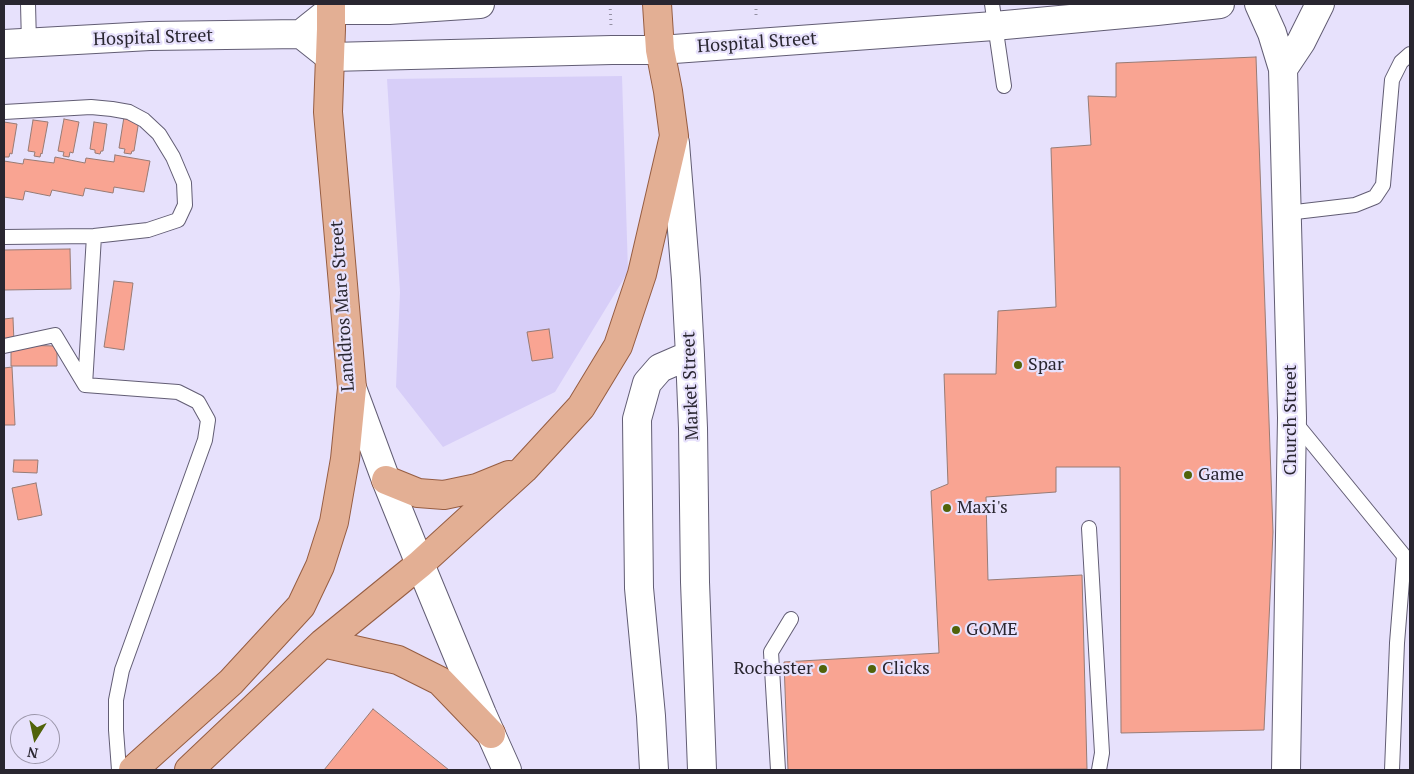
<!DOCTYPE html>
<html>
<head>
<meta charset="utf-8">
<style>
	body { margin:0 }
	#map { position:relative; width:1414px; height:774px; overflow:hidden; background:#e7e1fc; font-family:"PT Serif",serif }
	canvas { display:block }
	.frame { position:absolute; inset:0; border:5px solid #292630; pointer-events:none }
	.north { position:absolute; left:10px; top:714px; width:50px; height:50px; box-sizing:border-box; background:#e7e1fc; border:1px solid #9b96aa; border-radius:50%; rotate:190deg; font-size:14px; font-weight:700; line-height:20px; text-align:center; color:#292630 }
	.north::after { content:''; display:block; margin:auto; width:18px; height:22px; background:#51630a; clip-path:polygon(50% 0,100% 100%,50% 72%,0 100%) }
</style>
</head>
<body>
<div id="map">
<canvas width="1414" height="774"></canvas>
<div class="frame"></div>
<div class="north">N</div>
</div>
<script>
const g = document.querySelector('canvas').getContext('2d');
g.lineJoin = 'round';
function fillPath(path, color) {
  g.fillStyle = color;
  g.fill(path, 'evenodd');
}
function toPath(rows) {
  const path = new Path2D();
  for (const r of rows) {
    path.moveTo(r[0], r[1]);
    for (let i = 2; i < r.length; i += 2) path.lineTo(r[i], r[i + 1]);
  }
  return path;
}
function strokePath(path, color, width, dash) {
  g.strokeStyle = color;
  g.lineWidth = width;
  g.lineCap = dash ? 'butt' : 'round';
  g.setLineDash(dash || []);
  g.stroke(path);
}
function write(font, color, halo, rows, align = 'center') {
  g.font = font + ' "PT Serif",serif';
  g.lineWidth = 4.5;
  g.setLineDash([]);
  g.textBaseline = 'middle';
  g.strokeStyle = halo;
  g.fillStyle = color;
  for (const [text, x, y, turn = 0] of rows) {
    g.save();
    g.translate(x, y);
    g.rotate((+turn || 0) * Math.PI / 180);
    g.textAlign = isNaN(turn) ? turn : align;
    if (halo) g.strokeText(text, 0, 0);
    g.fillText(text, 0, 0);
    g.restore();
  }
}
const green = toPath([
	[622,76,628,272,555,392,443,447,396,387,400,292,387,79]
]);
const building = toPath([
	[1256,57,1273,532,1264,730,1121,733,1120,467,1056,467,1056,492,986,497,988,580,1082,575,1087,769,788,770,784,662,939,653,931,491,948,484,944,374,996,374,998,311,1056,307,1051,148,1091,145,1088,96,1116,97,1116,63,1256,57],
	[124,117,139,120,134,151,132,151,131,154,124,153,125,149,119,148,124,117],
	[64,119,79,122,73,153,70,152,69,157,63,156,64,152,58,151,64,119],
	[33,120,48,122,42,154,41,153,40,157,34,156,35,152,28,151,33,120],
	[4,122,17,124,12,154,10,153,9,157,4,157,4,122],
	[94,122,107,124,103,151,101,151,100,154,95,153,95,150,90,149,94,122],
	[115,155,150,161,144,192,114,187,113,193,85,188,83,196,52,190,50,196,25,191,23,200,4,197,4,161,23,164,24,159,54,163,55,157,85,163,86,158,114,162,115,155],
	[70,249,71,289,4,290,4,250,70,249],
	[114,281,133,283,124,350,104,347,114,281],
	[13,318,14,342,4,342,4,319,13,318],
	[549,329,553,358,532,361,527,332,549,329],
	[11,345,57,346,57,366,11,366,11,345],
	[12,367,15,425,4,425,4,368,12,367],
	[14,460,38,460,37,473,13,472,14,460],
	[36,483,42,515,18,520,12,488,36,483],
	[373,709,449,770,324,770,373,709]
]);
const path = toPath([
	[610,4,611,26],
	[756,4,756,18]
]);
const service = toPath([
	[28,4,29,43],
	[992,4,1004,86],
	[4,112,91,107,112,109,129,112,144,120,159,134,173,157,184,183,185,205,178,220,148,230,94,236,4,237],
	[1287,213,1355,205,1375,197,1383,185,1392,80,1401,62,1410,54],
	[4,346,55,335,85,385,178,392,198,402,208,420,205,440,122,670,116,700,116,730,119,770],
	[85,385,94,236],
	[1294,421,1410,563],
	[1089,528,1102,753,1099,770],
	[778,770,771,652,791,619],
	[1392,770,1397,643,1404,556]
]);
const minor = toPath([
	[1259,4,1272,33,1283,69,1292,418,1286,770],
	[301,34,330,57,612,50,660,50,994,26,1157,11,1220,4],
	[4,44,150,36,301,34,331,10,389,10,480,4],
	[1283,69,1301,42,1320,4]
]);
const secondary = toPath([
	[675,143,686,280,690,355,693,428,695,582,702,770],
	[352,388,386,480,420,564,482,714,507,770],
	[654,770,651,716,639,588,637,419,647,383,660,368,690,355]
]);
const primary = toPath([
	[386,480,418,493,444,495,477,488,509,475],
	[323,643,398,660,440,681,491,734],
	[133,770,231,682,301,606,320,566,334,522,345,459,352,388,328,112,331,29,331,4],
	[189,770,323,643,420,564,524,469,581,407,618,346,642,274,674,136,668,91,660,50,657,4]
]);
const markers = [
	[1018,365,5,"#51630a"],
	[1188,475,5,"#51630a"],
	[947,508,5,"#51630a"],
	[956,630,5,"#51630a"],
	[823,669,5,"#51630a"],
	[872,669,5,"#51630a"]
];
const streetNames = [
	["Hospital Street",153,38,-2],
	["Hospital Street",757,43,-4],
	["Landdros Mare Street",343,306,-94],
	["Market Street",691,386,-92],
	["Church Street",1291,420,-90]
];
const poiNames = [
	["Spar",1028,365],
	["Game",1198,475],
	["Maxi's",957,508],
	["GOME",966,630],
	["Rochester",813,669,"right"],
	["Clicks",882,669]
];
fillPath(green, '#d7cef8');
fillPath(building, '#f9a492');
strokePath(building, '#977b75', 1);
strokePath(service, '#625d74', 16);
strokePath(minor, '#625d74', 30);
strokePath(secondary, '#625d74', 30);
strokePath(primary, '#965d42', 30);
strokePath(path, '#938fa2', 3, [1, 4]);
strokePath(service, '#fff', 14);
strokePath(minor, '#fff', 28);
strokePath(secondary, '#fff', 28);
strokePath(primary, '#e3af94', 28);
for (const [x, y, r, color] of markers) {
  const dot = new Path2D();
  dot.arc(x, y, r, 0, 2 * Math.PI);
  g.fillStyle = color;
  g.fill(dot);
  strokePath(dot, '#e7e1fc', 2);
}
write('18px', '#292630', '#e7e1fc', streetNames);
write('18px', '#292630', '#e7e1fc', poiNames, 'left');
</script>
</body>
</html>
